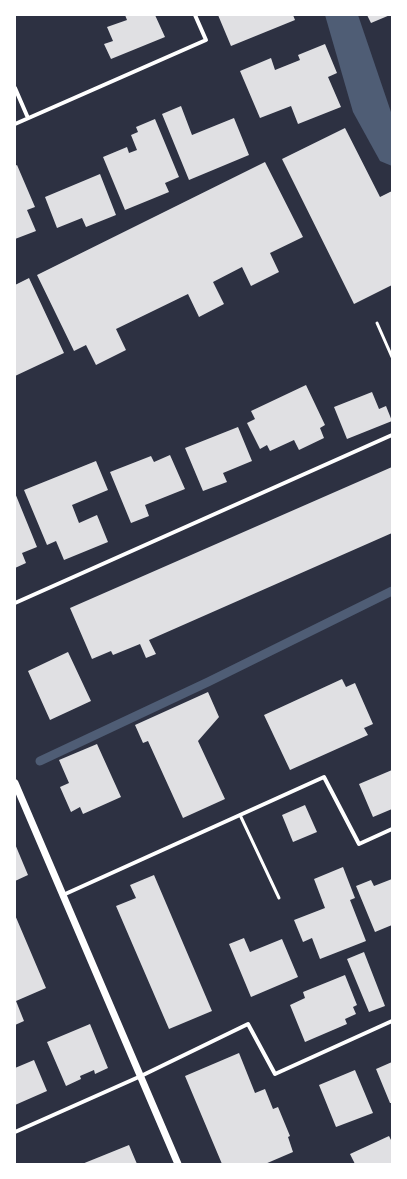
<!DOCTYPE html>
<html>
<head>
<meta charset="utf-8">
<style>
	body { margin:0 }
	#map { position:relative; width:407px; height:1179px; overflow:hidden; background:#2d3142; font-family:Signika,sans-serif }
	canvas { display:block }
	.frame { position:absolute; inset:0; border:16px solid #fff; pointer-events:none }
</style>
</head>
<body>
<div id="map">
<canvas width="407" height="1179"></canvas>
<div class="frame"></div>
</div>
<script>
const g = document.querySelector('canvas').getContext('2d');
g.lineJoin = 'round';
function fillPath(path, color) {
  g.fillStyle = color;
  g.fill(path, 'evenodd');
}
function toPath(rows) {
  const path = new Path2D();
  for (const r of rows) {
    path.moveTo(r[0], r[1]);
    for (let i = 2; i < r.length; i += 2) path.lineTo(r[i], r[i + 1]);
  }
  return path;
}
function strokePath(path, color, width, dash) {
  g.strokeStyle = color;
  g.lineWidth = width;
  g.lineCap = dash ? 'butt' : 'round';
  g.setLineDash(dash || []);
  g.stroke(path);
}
const water = toPath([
	[325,15,358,15,392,115,392,166,380,161,353,112]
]);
const stream = toPath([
	[40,761,208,682,392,591]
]);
const building = toPath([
	[125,15,155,15,165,37,111,59,104,44,113,41,107,27,127,20],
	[218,15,293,15,295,20,231,46],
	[367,15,390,15,371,23],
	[325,44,337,73,328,77,341,107,298,124,291,106,260,118,240,71,271,58,275,70,300,60,298,55],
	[181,106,192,135,234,118,249,155,189,180,162,114],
	[155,119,179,177,165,183,169,192,125,210,103,157,127,147,129,153,137,150,131,135,138,132,136,127],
	[345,128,380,197,392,191,392,285,354,304,282,159],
	[265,162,303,237,270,253,279,272,251,286,242,267,213,282,224,304,199,317,188,294,116,329,126,350,96,365,86,345,74,351,37,275],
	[17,165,35,207,27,210,36,231,15,239,15,166],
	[100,174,116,215,86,227,82,218,57,228,45,197],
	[29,278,64,353,15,376,15,285],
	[306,385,325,425,320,428,324,438,299,450,294,440,270,451,267,445,260,449,247,423,255,419,251,411],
	[372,392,379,409,386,406,392,421,347,439,334,407],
	[238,427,252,461,223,473,227,482,203,491,185,448],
	[170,455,185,489,145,505,149,516,131,523,110,472,151,456,154,462],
	[96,461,108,490,72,505,79,523,97,515,108,542,64,560,56,541,47,545,24,490],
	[392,467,392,533,149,640,156,654,146,658,140,644,113,655,111,651,92,659,70,608],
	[15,493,37,547,22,553,26,563,15,568],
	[68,652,91,701,50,720,28,671],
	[342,679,346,687,355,683,373,724,364,728,368,735,290,770,264,715],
	[208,692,219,717,198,741,225,799,183,818,148,741,143,743,135,725],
	[97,744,121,797,83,814,80,807,71,812,60,787,69,783,59,760],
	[392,770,392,809,373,817,359,784],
	[305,805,317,832,293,842,282,815],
	[15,844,28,875,15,881],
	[343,867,355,898,350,900,366,941,320,959,312,938,303,942,294,920,325,908,314,879],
	[154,875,212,1011,169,1029,116,906,136,898,130,885],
	[392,879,392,925,375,932,356,886,371,880,374,886],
	[15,915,46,988,16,1001,24,1021,15,1025],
	[244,938,250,952,282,939,298,977,251,997,229,944],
	[364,952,385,1006,369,1012,347,959],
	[345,975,357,1005,353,1007,356,1014,345,1019,347,1024,305,1042,290,1005,305,998,303,992],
	[90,1024,108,1068,95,1074,94,1070,80,1076,81,1079,66,1086,47,1042],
	[239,1053,255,1093,265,1089,273,1109,278,1107,290,1136,288,1137,293,1152,265,1164,222,1164,185,1076],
	[34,1060,47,1091,15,1105,15,1068],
	[392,1062,392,1103,390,1103,376,1069],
	[355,1070,373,1113,336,1127,319,1085],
	[389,1136,392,1142,392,1164,355,1164,350,1154],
	[129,1145,137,1164,82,1164]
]);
const service = toPath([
	[377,323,392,357],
	[240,815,279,898]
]);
const minor = toPath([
	[15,88,28,118],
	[15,124,206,40,195,15],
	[15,603,392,435],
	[63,895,324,777,359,844,392,829],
	[15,1132,141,1076,248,1024,275,1074,392,1021]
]);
const tertiary = toPath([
	[15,783,178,1164]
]);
fillPath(water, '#4f5d75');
strokePath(stream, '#4f5d75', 9);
fillPath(building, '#e0e0e3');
strokePath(service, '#fff', 3);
strokePath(minor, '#fff', 4);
strokePath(tertiary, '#fff', 7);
</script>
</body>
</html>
